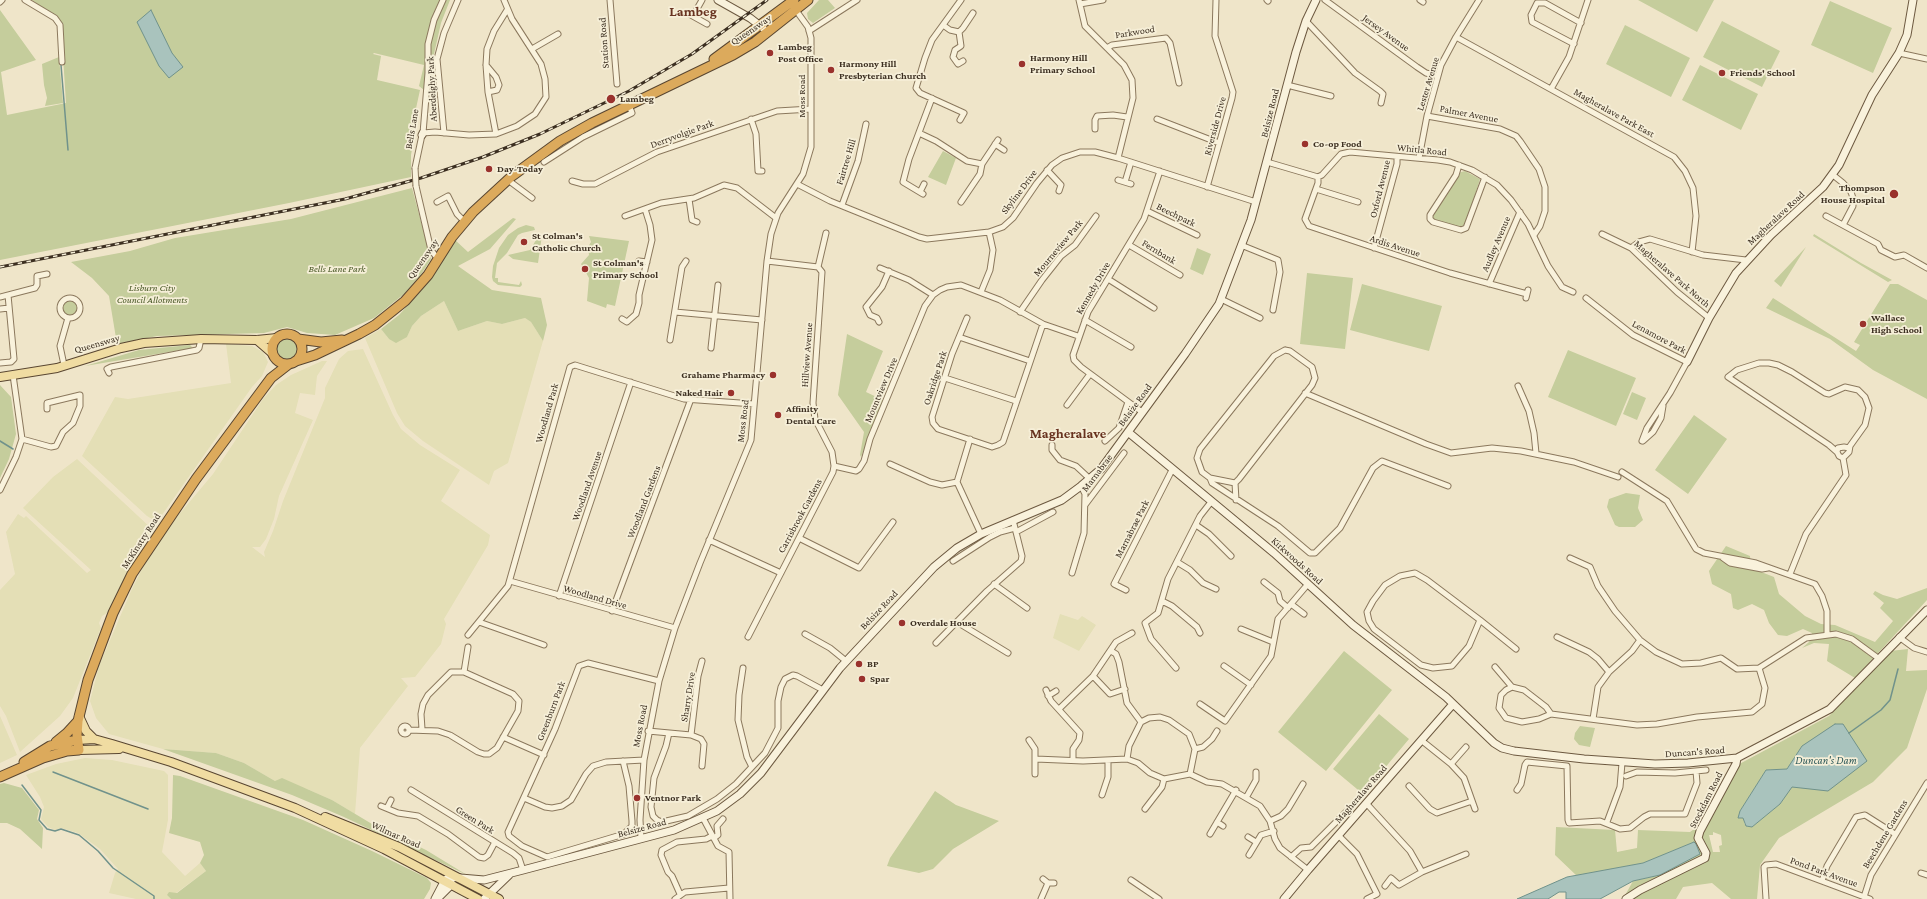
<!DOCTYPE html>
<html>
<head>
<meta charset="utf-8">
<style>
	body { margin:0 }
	canvas { display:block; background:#efe5c9 }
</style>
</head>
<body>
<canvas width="1927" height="899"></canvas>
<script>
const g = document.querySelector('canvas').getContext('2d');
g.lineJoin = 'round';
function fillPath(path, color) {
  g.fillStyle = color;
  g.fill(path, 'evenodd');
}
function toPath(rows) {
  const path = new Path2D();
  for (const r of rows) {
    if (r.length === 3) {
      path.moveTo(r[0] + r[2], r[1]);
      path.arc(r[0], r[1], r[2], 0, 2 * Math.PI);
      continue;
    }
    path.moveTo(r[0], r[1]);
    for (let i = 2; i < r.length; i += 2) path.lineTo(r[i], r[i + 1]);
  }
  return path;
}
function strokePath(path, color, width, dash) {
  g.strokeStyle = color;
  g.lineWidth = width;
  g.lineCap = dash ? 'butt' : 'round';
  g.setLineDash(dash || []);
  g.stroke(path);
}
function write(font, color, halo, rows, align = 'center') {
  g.font = font + ' "Crimson Pro",serif';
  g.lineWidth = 3.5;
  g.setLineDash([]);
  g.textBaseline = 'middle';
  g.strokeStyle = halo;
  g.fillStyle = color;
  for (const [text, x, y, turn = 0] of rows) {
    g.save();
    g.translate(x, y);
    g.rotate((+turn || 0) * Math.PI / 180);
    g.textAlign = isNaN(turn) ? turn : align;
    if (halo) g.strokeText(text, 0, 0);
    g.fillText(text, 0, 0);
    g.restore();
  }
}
const farmland = toPath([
	[444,301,458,331,487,321,502,324,525,318,531,322,543,341,508,463,494,471,489,485,423,441,405,426,397,413,365,338,381,329,389,339,407,337,412,326,421,316],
	[226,344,252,346,263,352,268,362,262,376,252,387,157,522,147,516,82,456,115,397,128,399,231,383],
	[363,349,393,415,401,429,420,445,460,470,441,501,490,535,488,545,444,619,446,624,441,644,415,677,401,678,408,686,360,748,355,814,332,800,307,789,275,781,244,763,216,753,163,749,109,734,96,718,90,701,99,666,131,591,145,563,166,530,213,474,263,399,276,385,291,375,322,361,327,361,317,376,315,395,300,393,295,413,313,420,279,496,274,519,266,539,260,547,252,547,265,557,264,552,273,531,283,501,325,398,325,388,339,359,348,351],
	[77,459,152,529,107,613,102,616,99,623,101,628,73,698,60,716,20,752,6,716,0,706,0,590,15,574,6,532,18,514,24,518,26,516,87,573,91,570,23,508,53,477],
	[1060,614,1078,620,1082,616,1096,625,1079,651,1053,638],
	[0,716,17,755,0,763],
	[85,758,112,760,164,771,168,775,168,820,162,852,185,876,200,863,206,871,176,893,167,895,171,899,136,899,109,893,115,873,118,869,100,849,78,833,61,828,55,830,48,827,41,819,44,807,40,797,26,775,56,764]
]);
const green = toPath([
	[32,0,450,0,441,23,434,54,430,90,424,90,419,86,424,65,374,53,373,54,381,56,377,80,420,90,415,113,418,113,418,115,411,155,411,177,289,203,0,260,0,10,36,60,1,72,7,115,66,103,61,25,56,17],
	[819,0,828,0,835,8,813,23,808,19,807,13],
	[1638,0,1714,0,1697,32],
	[1830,1,1892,28,1873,73,1811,45],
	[1722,21,1780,51,1762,87,1703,57],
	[1625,25,1690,58,1671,97,1606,64],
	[59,57,63,103,45,106,47,98,44,85,42,64],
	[1700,65,1758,94,1741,130,1682,100],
	[943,151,956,158,946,185,928,177],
	[1465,171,1480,179,1466,224,1460,227,1435,220,1432,217,1433,214,1458,173],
	[412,188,431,259,422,273,404,294,374,318,335,335,307,333,287,327,264,333,157,336,117,344,109,296,92,278,71,262,130,251,175,238,291,219],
	[513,218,516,219,490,249,458,266,492,290,541,298,547,325,543,341,531,322,525,318,502,324,487,321,458,331,444,301,421,316,412,326,407,337,396,343,389,339,381,329,399,315,421,291,439,266,454,239,468,252],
	[526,225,534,227,535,230,522,233,518,235,507,253,497,263,495,278,498,278,498,282,519,285,521,281,522,285,520,287,498,285,493,281,492,277,493,266,499,248,508,235,518,228],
	[1814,234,1861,263,1892,280,1888,282,1813,236],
	[539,235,542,235,538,263,513,259,508,255,530,250],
	[589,236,629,241,615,306,607,304,606,308,587,301,589,278,581,264,589,255,588,247,591,242],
	[1806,247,1781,287,1774,281],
	[1197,248,1211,254,1203,275,1190,269],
	[1307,273,1353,278,1345,349,1300,344],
	[1362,284,1442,306,1429,351,1350,330],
	[1890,284,1898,284,1927,300,1927,399,1873,370,1830,339,1766,308,1773,298,1856,351,1860,345,1854,342],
	[70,309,8],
	[847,334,883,351,866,392,883,400,861,457,860,455,864,432,838,395],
	[287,349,10],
	[190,345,193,348,85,366,139,350],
	[1568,350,1636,378,1616,426,1548,397],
	[0,385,11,397,16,434,9,459,0,478],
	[1632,392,1646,398,1637,420,1623,414],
	[1694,415,1727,439,1688,494,1655,470],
	[1626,493,1640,495,1638,508,1643,520,1635,527,1619,527,1615,525,1607,507,1609,499],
	[1726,546,1750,556,1751,568,1774,577,1779,594,1805,616,1821,624,1835,625,1875,642,1893,621,1880,608,1884,603,1873,594,1875,591,1883,595,1897,599,1927,588,1927,600,1855,678,1827,661,1829,644,1814,643,1802,648,1809,642,1812,633,1803,629,1787,636,1778,635,1769,623,1764,610,1752,604,1738,610,1733,608,1731,594,1712,584,1709,571],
	[1908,649,1906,671,1927,670,1927,689,1907,748,1873,782,1779,838,1760,865,1757,899,1731,899,1712,883,1683,887,1676,899,1623,899,1633,881,1660,875,1700,854,1696,844,1694,842,1643,863,1577,876,1555,855,1556,827,1615,830,1617,852,1637,848,1638,830,1690,832,1700,825,1730,769,1829,716,1890,651],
	[1802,746,1806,788,1792,786,1780,804,1752,827,1748,827,1744,823,1744,818,1742,817,1740,811,1766,770,1787,769],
	[1713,832,1721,835,1722,845,1719,846,1720,852,1713,852,1709,835,1713,835],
	[1344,651,1392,690,1326,771,1278,732],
	[1379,714,1409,739,1363,794,1333,769],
	[1580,726,1595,728,1590,747,1579,745,1574,739,1575,733],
	[163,749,216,753,244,763,275,781,282,778,332,800,372,824,426,850,467,875,344,817,292,795],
	[173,775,180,776,303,820,372,851,427,878,431,883,430,889,424,899,171,899,167,895,169,892,177,893,206,871,200,863,204,855,200,842,169,833,172,818],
	[4,783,22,788,39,810,37,819,43,828,42,849,20,829,7,823,0,823,0,784],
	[935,791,956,805,999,821,953,849,933,869,919,873,887,866,890,858]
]);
const water = toPath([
	[151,10,172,53,183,67,169,78,159,66,137,22,151,10],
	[1835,724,1843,724,1867,761,1828,791,1792,787,1780,804,1752,827,1746,826,1743,818,1738,818,1740,811,1766,770,1787,769,1802,746,1835,724],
	[1694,842,1696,844,1700,854,1660,875,1633,881,1600,899,1566,899,1566,892,1559,892,1548,899,1517,899,1567,877,1643,863,1694,842]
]);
const stream = toPath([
	[61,65,68,150],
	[0,441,13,449],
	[1849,733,1881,710,1890,700,1898,669],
	[53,772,148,809],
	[22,785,41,810,39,820,47,829,55,831,61,829,79,835,98,851,113,868,154,896,154,899]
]);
const street = toPath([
	[25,0,55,18,60,25,62,62],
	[443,0,434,20,428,44,428,73,423,133,435,132,469,135,496,134,517,126,535,114,546,97,545,79,541,64,512,19,504,0],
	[610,0,617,84],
	[1079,0,1085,26,1124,65,1132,80,1133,98,1118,158],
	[1267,0,1268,1],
	[1325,0,1417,67,1426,73,1438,76],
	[1420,0,1423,2],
	[0,2,2,0],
	[1080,4,1103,0],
	[689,14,707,24],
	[693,16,702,0],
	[1306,21,1355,73,1380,91,1383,94,1381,103],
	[943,25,950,30,959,32,961,46,955,50,953,57,958,64,963,61],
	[809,31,857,0],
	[959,32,963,28,973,13],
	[1456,37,1674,157,1685,171,1693,188,1696,216,1692,252],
	[1574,44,1532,22,1531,15,1537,3,1545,3,1581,23],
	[1107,48,1112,45,1166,38,1170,43,1179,83],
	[532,49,558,34],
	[1899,53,1927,59],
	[486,65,496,77,499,85,497,90,488,92],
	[1287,85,1331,96],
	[1551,89,1569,57,1588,0],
	[1427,116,1500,129,1516,136,1520,141,1539,169,1545,187,1545,211,1540,226,1534,235],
	[751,119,756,134,758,171,762,171],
	[1157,119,1219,143],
	[960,120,964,113,920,93,916,88,925,58,932,40,961,0],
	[1095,129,1095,120,1097,116,1113,115,1127,117],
	[444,133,437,59,444,33,458,0],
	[919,133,936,141,967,161,982,164,998,140],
	[496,134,488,92,486,65,487,49,494,31,507,10],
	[995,144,1004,150],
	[1419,158,1427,116,1441,65,1456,37,1479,0],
	[544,162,583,137,632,113,629,105],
	[1267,162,1318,177,1322,175,1341,154,1350,152,1438,160,1450,162,1472,170,1497,185,1511,200,1528,224,1548,266,1562,287,1573,292],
	[1459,165,1456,175,1430,215,1430,219,1433,222,1461,230,1466,228,1485,177],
	[415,168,422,135],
	[1047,170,1061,185,1059,191],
	[1833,175,1843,183,1851,192,1853,198,1853,206,1843,225],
	[1318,177,1318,183,1305,219,1309,226,1450,273,1527,294],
	[508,180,532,198],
	[1118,180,1131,184],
	[572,181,583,184,595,184,657,152,777,111,811,109],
	[1125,182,1131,162],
	[797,184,830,201,919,237,927,239,989,232,1003,227,1013,218,1037,183,1052,165,1062,158,1080,152,1095,152,1118,158,1256,202],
	[416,186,431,250,438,259],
	[1207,187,1232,98,1233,92,1215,36,1216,0],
	[1316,189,1358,202],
	[920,192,924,184],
	[923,194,903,182,909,159,932,98],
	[689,199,692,220,697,222],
	[437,202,448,196,457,214,464,221],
	[961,202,980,174,982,164],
	[842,205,858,161,866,124],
	[1147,211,1197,235],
	[625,216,661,203,694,198,724,185,737,188,776,218],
	[1826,216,1878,244,1881,250,1895,257,1904,255,1927,268],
	[1602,234,1631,248,1677,292,1709,318],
	[1129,245,1180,275],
	[1241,245,1278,260,1280,272,1273,310],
	[1374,248,1397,164,1397,157],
	[1631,248,1639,242,1650,239,1703,255,1746,260],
	[639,261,647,262],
	[818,267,826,233],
	[880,268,909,280,933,295],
	[1108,279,1154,308],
	[1489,284,1520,212],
	[981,292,990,270,993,250,989,232],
	[0,297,35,288,37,285,37,276,47,274],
	[70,308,10],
	[1526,298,1528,290],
	[1586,298,1633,335,1687,362,1670,393,1647,428,1642,441],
	[1221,299,1260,318],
	[0,309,9,308],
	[675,312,762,320],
	[1020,312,1042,280,1061,256,1075,245,1096,216],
	[967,318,952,354,932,417,933,423,938,429,992,447,998,445,1003,442,1043,324],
	[622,319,627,322,636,314,639,303,639,295,652,240,650,225,645,209],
	[1085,320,1131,347],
	[879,322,877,318,870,315,866,307,882,287,889,271],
	[959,337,1030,361],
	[670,340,682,267,686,261],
	[711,348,718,285],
	[1285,350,1290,351,1312,367,1315,378,1312,385,1239,479,1235,483,1210,478,1202,472,1197,458,1200,449,1274,356,1285,350],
	[0,363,11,362,14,359,8,295],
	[64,365,60,346,68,318],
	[109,373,107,369,111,367,197,350,199,348,201,339],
	[945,378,1016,401],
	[1518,386,1529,411,1534,433,1536,453],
	[1305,393,1426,444,1451,453,1492,448,1521,451,1574,462,1618,477],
	[1067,405,1090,374],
	[1142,412,1081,367,1074,360,1073,355,1088,312,1144,219,1160,171],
	[22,439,51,447,56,446,63,432,73,423,80,406,80,395,47,403,47,409],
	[970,439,957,482,981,534],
	[1105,441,1119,428,1128,402],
	[1643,441,1653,432,1661,418,1663,406],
	[1052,445,1052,450,1060,460,1076,466,1090,479],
	[1837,452,1829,445,1728,377,1737,370,1759,363,1769,363,1778,365,1792,372,1825,393,1829,394,1845,387,1858,390,1865,397,1869,408,1865,425,1850,446,1849,452,1843,458,1839,456,1837,452,1838,448,1844,447,1849,448],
	[890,464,930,482,942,485,957,482],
	[834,466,856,471,859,469,864,461,870,439,925,306,933,295,940,290,947,287,961,285,1000,300,1043,324,1078,336],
	[1622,472,1667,501,1696,549,1704,553,1756,563,1815,584,1822,596,1827,611,1827,635],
	[1210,478,1212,483,1278,526,1310,553,1315,553,1340,528,1373,468,1382,461,1448,486],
	[1235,483,1236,500],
	[0,490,16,457,22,439,13,375],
	[1085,505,1124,453],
	[1196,525,1209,534,1231,556],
	[1016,532,1053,512],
	[799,538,859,568,893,522],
	[709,540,781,573],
	[1570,558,1590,567,1598,586,1615,611,1640,640,1656,652,1682,664,1701,663,1721,658,1737,669,1759,668,1806,638,1836,634,1852,639,1878,658],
	[1723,558,1730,563,1762,569,1768,568],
	[953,561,990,537,1000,532,1015,528],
	[1177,562,1190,570,1203,583,1216,589],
	[1072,573,1084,533,1085,494,1081,486],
	[1790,574,1806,534,1846,475,1843,458],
	[510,581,675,628],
	[1264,582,1278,593,1280,601,1288,608],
	[994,584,1027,608],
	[1126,590,1114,584,1172,470],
	[559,596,631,382],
	[1162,601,1172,606,1197,627,1200,633],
	[1291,604,1304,614],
	[612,611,691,399],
	[1480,620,1469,646,1452,666,1433,668,1421,665,1374,629,1369,621,1367,612,1373,601,1385,585,1400,576,1415,573,1427,580,1480,620,1516,649],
	[479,622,544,645],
	[957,622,1008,653],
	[1241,629,1273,642],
	[805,634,830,648,846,661],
	[468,635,508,586,570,367,575,365,684,399,754,404],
	[748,637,833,472,834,466,832,452,815,419,813,403,822,272,818,267,767,261],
	[1557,637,1589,652,1598,659,1609,672],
	[1899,637,1914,648,1927,652],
	[936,643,987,591,1021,561,1022,556,1013,520],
	[1111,651,1116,654,1119,662,1127,703,1141,722],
	[1224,666,1251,685],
	[1495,667,1512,687],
	[743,668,739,695,738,720,747,757,752,767],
	[1176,668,1151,639,1145,623,1158,613,1168,579,1200,516,1211,502],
	[464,672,468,647],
	[1093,676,1110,694,1125,689],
	[1046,690,1051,701,1080,733,1079,740,1073,749,1073,760],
	[1048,696,1056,691],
	[1200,704,1225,721,1271,656,1278,619,1308,584],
	[1059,709,1093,676,1116,642,1132,633],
	[1551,714,1539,719,1522,722,1506,718,1499,708,1501,695,1506,690,1512,687,1524,690,1546,707,1551,714,1637,725,1657,724,1697,717,1752,712,1762,704,1765,688,1759,668],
	[1593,719,1598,687,1609,672,1632,651,1640,640],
	[405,730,4],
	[409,730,438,731,450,735,478,752,484,754,489,754,497,748,518,711,519,701,513,694,464,672,451,672,428,695,423,704,421,714,422,729],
	[648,731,691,735,701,739,704,744,702,766],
	[669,733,666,746,654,778,651,807,653,816,657,820,662,822,688,816,717,799,736,784,765,753,778,728,778,701,781,687,785,679,793,675,797,676,823,690],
	[691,735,698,676,702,661],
	[503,737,544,755],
	[1029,740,1035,749,1035,774],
	[1421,740,1451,764,1464,778,1475,809],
	[1195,749,1203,747,1212,739,1217,731],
	[1036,759,1083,761,1127,759,1138,763,1150,773,1164,779,1190,774,1207,782,1222,784,1260,806,1270,821,1275,839,1280,848,1308,870],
	[1127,759,1129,746,1141,722,1149,718,1160,717,1169,720,1189,734,1195,749,1190,774],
	[623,761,629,786,632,821,632,826,624,834,547,857,522,846,509,836,508,832,555,729,579,666,588,663,659,681],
	[1451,764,1466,747],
	[1626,776,1637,772,1675,773,1706,770],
	[1409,786,1430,809,1437,813,1472,801],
	[411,790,513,853,519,858,523,870],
	[1517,790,1521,784,1525,765,1527,762,1567,766,1568,820,1569,823,1600,821,1620,829,1630,828,1644,817,1650,814,1685,814,1697,783,1696,771],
	[1102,795,1108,777,1108,760],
	[1247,796,1256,780,1256,772],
	[524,798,545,807,552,808,562,806,571,800,586,774,593,766,606,762,644,760],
	[1366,803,1410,851,1422,872],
	[381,806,398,813,418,816,448,834,479,857,484,858,488,855,495,842],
	[387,808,391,800],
	[1145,809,1162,787,1164,779],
	[703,818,718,846,729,852,730,899],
	[1270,821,1281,816,1288,809,1303,784],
	[1217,822,1223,826],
	[1607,822,1620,787,1622,763],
	[1210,834,1236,790],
	[1338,835,1357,854,1377,894,1367,899],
	[1248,837,1256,842],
	[641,838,640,820,644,760,659,681,675,628,700,563,751,440,767,261,771,234,778,213,803,174,811,147,811,38,808,27,795,9],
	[714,838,718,835,717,826,723,819],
	[1249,855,1261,835,1274,831],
	[1291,857,1301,848,1311,847,1350,808],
	[1921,873,1927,875],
	[1043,879,1048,883,1054,883],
	[1131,880,1159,899],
	[1822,881,1827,866,1856,817,1865,815,1895,834],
	[1385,886,1391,878,1399,885,1422,872,1466,854],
	[680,894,672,876,668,872,661,855,662,850,677,842,706,839,712,836],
	[1864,897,1871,875,1927,783],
	[675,899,685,892,729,888],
	[1041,899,1048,883],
	[1766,899,1764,867,1766,865,1776,864,1870,899]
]);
const secondary = toPath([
	[718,0,750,18,763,28],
	[422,135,423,133],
	[1687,362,1709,318,1736,273,1771,235,1823,187,1839,165,1872,95,1899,53,1907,35,1913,0],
	[1128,432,1274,553,1353,625,1446,697,1494,743,1502,748,1514,751,1584,759,1655,764,1688,763,1737,758,1830,709,1927,610],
	[438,898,452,884],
	[435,899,445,880,449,877,484,880,523,870,674,830,717,811,740,794,761,773,840,668,934,567,957,548,981,534,1062,500,1081,486,1101,469,1185,354,1219,304,1251,220,1296,52,1306,21,1316,0],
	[484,899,509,875],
	[1284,899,1308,870,1453,704],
	[1626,899,1640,890,1705,858,1706,853,1698,838,1700,831,1736,764,1737,758]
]);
const primary = toPath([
	[257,340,272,353],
	[0,377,57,368,121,348,144,343,201,339,257,340,277,338],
	[79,716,86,731,94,739],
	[77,740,94,739,112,744,171,762,295,808,384,849,478,899],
	[79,750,119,749],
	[325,817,399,847,499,899]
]);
const highway = toPath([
	[714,59,794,0],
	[287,349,15],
	[298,339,321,342,342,340],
	[296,361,315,355,359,334,375,325,405,301,428,275,452,237,473,212,512,176,560,141,592,123,733,55,755,42,808,0],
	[56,742,67,733,78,721],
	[24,762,50,746,77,740],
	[0,777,43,758,67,751,79,750,77,735,78,721,88,680,113,613,132,574,196,479,271,378,289,364]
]);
const rail = toPath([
	[0,267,345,199,421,178,483,157,540,134,629,91,692,54,767,0]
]);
const streetBridge = toPath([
	[415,168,416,186]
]);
const markers = [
	[770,53,4,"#9a322d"],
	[1022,64,4,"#9a322d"],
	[831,70,4,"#9a322d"],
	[1722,73,4,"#9a322d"],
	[611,99,5,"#9a322d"],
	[1305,144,4,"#9a322d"],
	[489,169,4,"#9a322d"],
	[1894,194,5,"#9a322d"],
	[524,242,4,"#9a322d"],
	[585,269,4,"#9a322d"],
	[1863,324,4,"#9a322d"],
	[773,375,4,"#9a322d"],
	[731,393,4,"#9a322d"],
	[778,415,4,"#9a322d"],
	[902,623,4,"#9a322d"],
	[859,664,4,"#9a322d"],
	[862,679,4,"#9a322d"],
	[637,798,4,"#9a322d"]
];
const streetNames = [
	["Queensway",751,30,-34],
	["Parkwood",1135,32,-9],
	["Jersey Avenue",1386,33,36],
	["Station Road",604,43,-94],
	["Lester Avenue",1428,84,-73],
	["Aberdelghy Park",432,89,-93],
	["Moss Road",802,96,-90],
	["Belsize Road",1270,113,-76],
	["Magheralave Park East",1614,113,29],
	["Palmer Avenue",1469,114,11],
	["Riverside Drive",1215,126,-75],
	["Bells Lane",412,129,-80],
	["Derryvolgie Park",682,134,-20],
	["Whitla Road",1422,150,6],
	["Fairtree Hill",846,162,-73],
	["Oxford Avenue",1380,189,-76],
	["Skyline Drive",1019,192,-53],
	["Beechpark",1176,215,26],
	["Magheralave Road",1776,218,-43],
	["Audley Avenue",1496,244,-67],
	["Ardis Avenue",1395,246,18],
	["Mourneview Park",1058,248,-50],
	["Fernbank",1159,252,31],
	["Queensway",423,259,-55],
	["Magheralave Park North",1672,274,41],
	["Kennedy Drive",1093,288,-60],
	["Lenamore Park",1659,337,28],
	["Queensway",97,344,-16],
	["Hillview Avenue",807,355,-86],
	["Oakridge Park",935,378,-72],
	["Mountview Drive",881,390,-67],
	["Belsize Road",1135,405,-54],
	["Woodland Park",547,413,-74],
	["Moss Road",743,421,-83],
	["Marnabrae",1097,473,-53],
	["Woodland Avenue",587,486,-71],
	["Woodland Gardens",644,502,-69],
	["Carrisbrook Gardens",800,516,-62],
	["Marnabrae Park",1132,529,-63],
	["McKinstry Road",141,541,-57],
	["Kirkwoods Road",1297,561,42],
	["Woodland Drive",595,597,16],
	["Belsize Road",879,610,-47],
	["Sharry Drive",688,697,-81],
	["Greenburn Park",551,711,-69],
	["Moss Road",640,726,-79],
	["Duncan's Road",1695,752,-4],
	["Magheralave Road",1361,794,-49],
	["Stockdam Road",1706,800,-63],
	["Green Park",475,820,32],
	["Belsize Road",642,828,-15],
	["Beechdene Gardens",1885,834,-59],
	["Wilmar Road",396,835,24],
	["Pond Park Avenue",1824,872,20]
];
const poiNames = [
	["Lambeg",778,47],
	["Post Office",778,59],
	["Harmony Hill",1030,58],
	["Primary School",1030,70],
	["Harmony Hill",839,64],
	["Presbyterian Church",839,76],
	["Friends' School",1730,73],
	["Lambeg",620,99],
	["Co-op Food",1313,144],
	["Day-Today",497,169],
	["Thompson",1885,188,"right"],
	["House Hospital",1885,200,"right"],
	["St Colman's",532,236],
	["Catholic Church",532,248],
	["St Colman's",593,263],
	["Primary School",593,275],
	["Wallace",1871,318],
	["High School",1871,330],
	["Grahame Pharmacy",765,375,"right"],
	["Naked Hair",723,393,"right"],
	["Affinity",786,409],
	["Dental Care",786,421],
	["Overdale House",910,623],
	["BP",867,664],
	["Spar",870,679],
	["Ventnor Park",645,798]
];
const parkNames = [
	["Bells Lane Park",337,269],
	["Lisburn City",152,288],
	["Council Allotments",152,300]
];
const waterNames = [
	["Duncan's Dam",1826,761]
];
const districtNames = [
	["Lambeg",693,12],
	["Magheralave",1068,434]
];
fillPath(farmland, '#e4dfb6');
fillPath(green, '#c5cd9c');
fillPath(water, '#a9c3bd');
strokePath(water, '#70928b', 1);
strokePath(stream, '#70928b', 1.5);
strokePath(street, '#8b785d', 7);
strokePath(secondary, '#6d5940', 9);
strokePath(primary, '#594631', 10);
strokePath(highway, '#594631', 11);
strokePath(street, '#f9f2dc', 5);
strokePath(secondary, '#f9f2dc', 7);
strokePath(primary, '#f0dca2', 8);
strokePath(highway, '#dcaa5c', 9);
strokePath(rail, '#3c2f21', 3);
strokePath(rail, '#f6efd8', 1.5, [4.5]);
strokePath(streetBridge, '#8b785d', 7, []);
strokePath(streetBridge, '#f9f2dc', 5);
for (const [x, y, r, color] of markers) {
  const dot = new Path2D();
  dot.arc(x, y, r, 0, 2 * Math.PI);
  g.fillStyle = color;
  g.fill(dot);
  strokePath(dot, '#f6efd8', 1.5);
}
write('10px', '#3c2f21', '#f6efd8', streetNames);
write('bold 10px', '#3c2f21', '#f6efd8', poiNames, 'left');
write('italic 10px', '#495827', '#f6efd8', parkNames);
write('italic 11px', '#305b5b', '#f6efd8', waterNames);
write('bold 14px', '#683320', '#f6efd8', districtNames);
</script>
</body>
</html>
